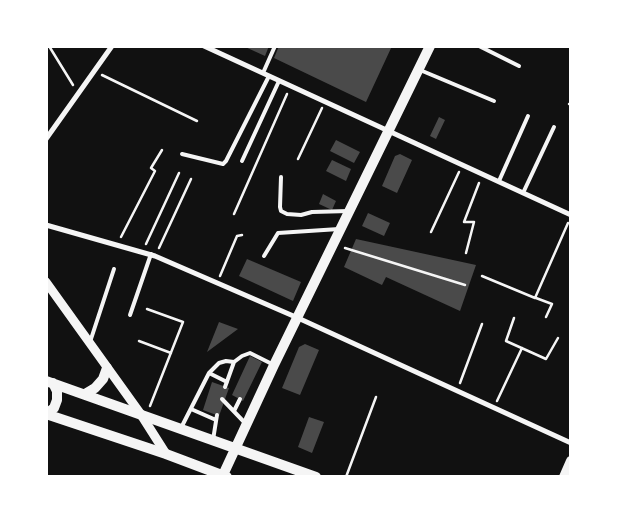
<!DOCTYPE html>
<html>
<head>
<meta charset="utf-8">
<style>
	body { margin:0 }
	#map { position:relative; width:617px; height:523px; overflow:hidden; background:#111; font-family:"Space Grotesk",sans-serif }
	canvas { display:block }
	.frame { position:absolute; inset:0; border:48px solid #fff; pointer-events:none }
</style>
</head>
<body>
<div id="map">
<canvas width="617" height="523"></canvas>
<div class="frame"></div>
</div>
<script>
const g = document.querySelector('canvas').getContext('2d');
g.lineJoin = 'round';
function fillPath(path, color) {
  g.fillStyle = color;
  g.fill(path, 'evenodd');
}
function toPath(rows) {
  const path = new Path2D();
  for (const r of rows) {
    path.moveTo(r[0], r[1]);
    for (let i = 2; i < r.length; i += 2) path.lineTo(r[i], r[i + 1]);
  }
  return path;
}
function strokePath(path, color, width, dash) {
  g.strokeStyle = color;
  g.lineWidth = width;
  g.lineCap = dash ? 'butt' : 'round';
  g.setLineDash(dash || []);
  g.stroke(path);
}
const building = toPath([
	[243,46,269,46,265,56],
	[279,46,392,46,366,102,274,58],
	[439,117,445,120,436,139,430,136],
	[336,140,360,152,354,163,330,151],
	[400,154,412,160,397,193,382,186,395,156],
	[332,160,351,169,346,181,326,171],
	[323,194,336,201,332,210,319,204],
	[368,213,390,223,384,236,362,226],
	[356,239,476,265,460,311,386,277,382,285,344,267],
	[247,259,301,282,293,301,239,276],
	[219,322,238,329,207,352],
	[305,344,319,350,300,395,282,388,299,347],
	[250,356,262,362,243,401,232,395],
	[212,382,229,388,219,416,203,410],
	[309,417,324,422,312,453,298,447]
]);
const path = toPath([
	[49,46,73,85],
	[102,75,197,121],
	[569,104,571,104],
	[298,159,322,108],
	[234,214,287,94],
	[431,232,459,172],
	[121,237,155,171,151,168,162,150],
	[146,244,179,173],
	[159,248,191,179],
	[345,248,465,285],
	[466,253,474,222,464,222,479,183],
	[220,276,237,236,242,235],
	[482,276,535,298,568,223],
	[536,298,552,304,546,317],
	[147,309,183,322,150,406],
	[514,318,506,341,546,359,558,338],
	[139,341,171,353],
	[460,383,482,324],
	[497,401,522,348],
	[346,477,376,397]
]);
const service = toPath([
	[479,46,519,66],
	[420,70,494,101],
	[263,73,275,46],
	[182,154,223,164,226,161,269,76],
	[242,161,279,81],
	[281,177,280,207,281,211,287,214,301,215,312,212,349,211],
	[499,181,528,116],
	[523,193,554,127],
	[264,256,278,233,339,229],
	[130,315,151,254],
	[90,342,114,269],
	[209,373,227,382],
	[225,387,234,362,242,356,250,353,274,365],
	[222,399,246,424],
	[191,409,216,420],
	[234,411,240,399],
	[181,428,209,373,219,363,226,361,234,362],
	[213,440,217,415]
]);
const minor = toPath([
	[204,46,571,215],
	[46,139,112,46],
	[46,225,155,256,298,318,571,443]
]);
const tertiary = toPath([
	[46,282,140,413,166,454]
]);
const secondary = toPath([
	[46,381,316,477],
	[85,394,95,388,103,379,107,368],
	[46,414,166,454,227,477],
	[46,414,54,408,57,400,57,391,53,383],
	[223,475,274,365,430,46],
	[564,477,571,461]
]);
fillPath(building, '#4a4a4a');
strokePath(path, '#f5f5f5', 2.5);
strokePath(service, '#f5f5f5', 4);
strokePath(minor, '#f5f5f5', 5);
strokePath(tertiary, '#f5f5f5', 9);
strokePath(secondary, '#f5f5f5', 10);
</script>
</body>
</html>
